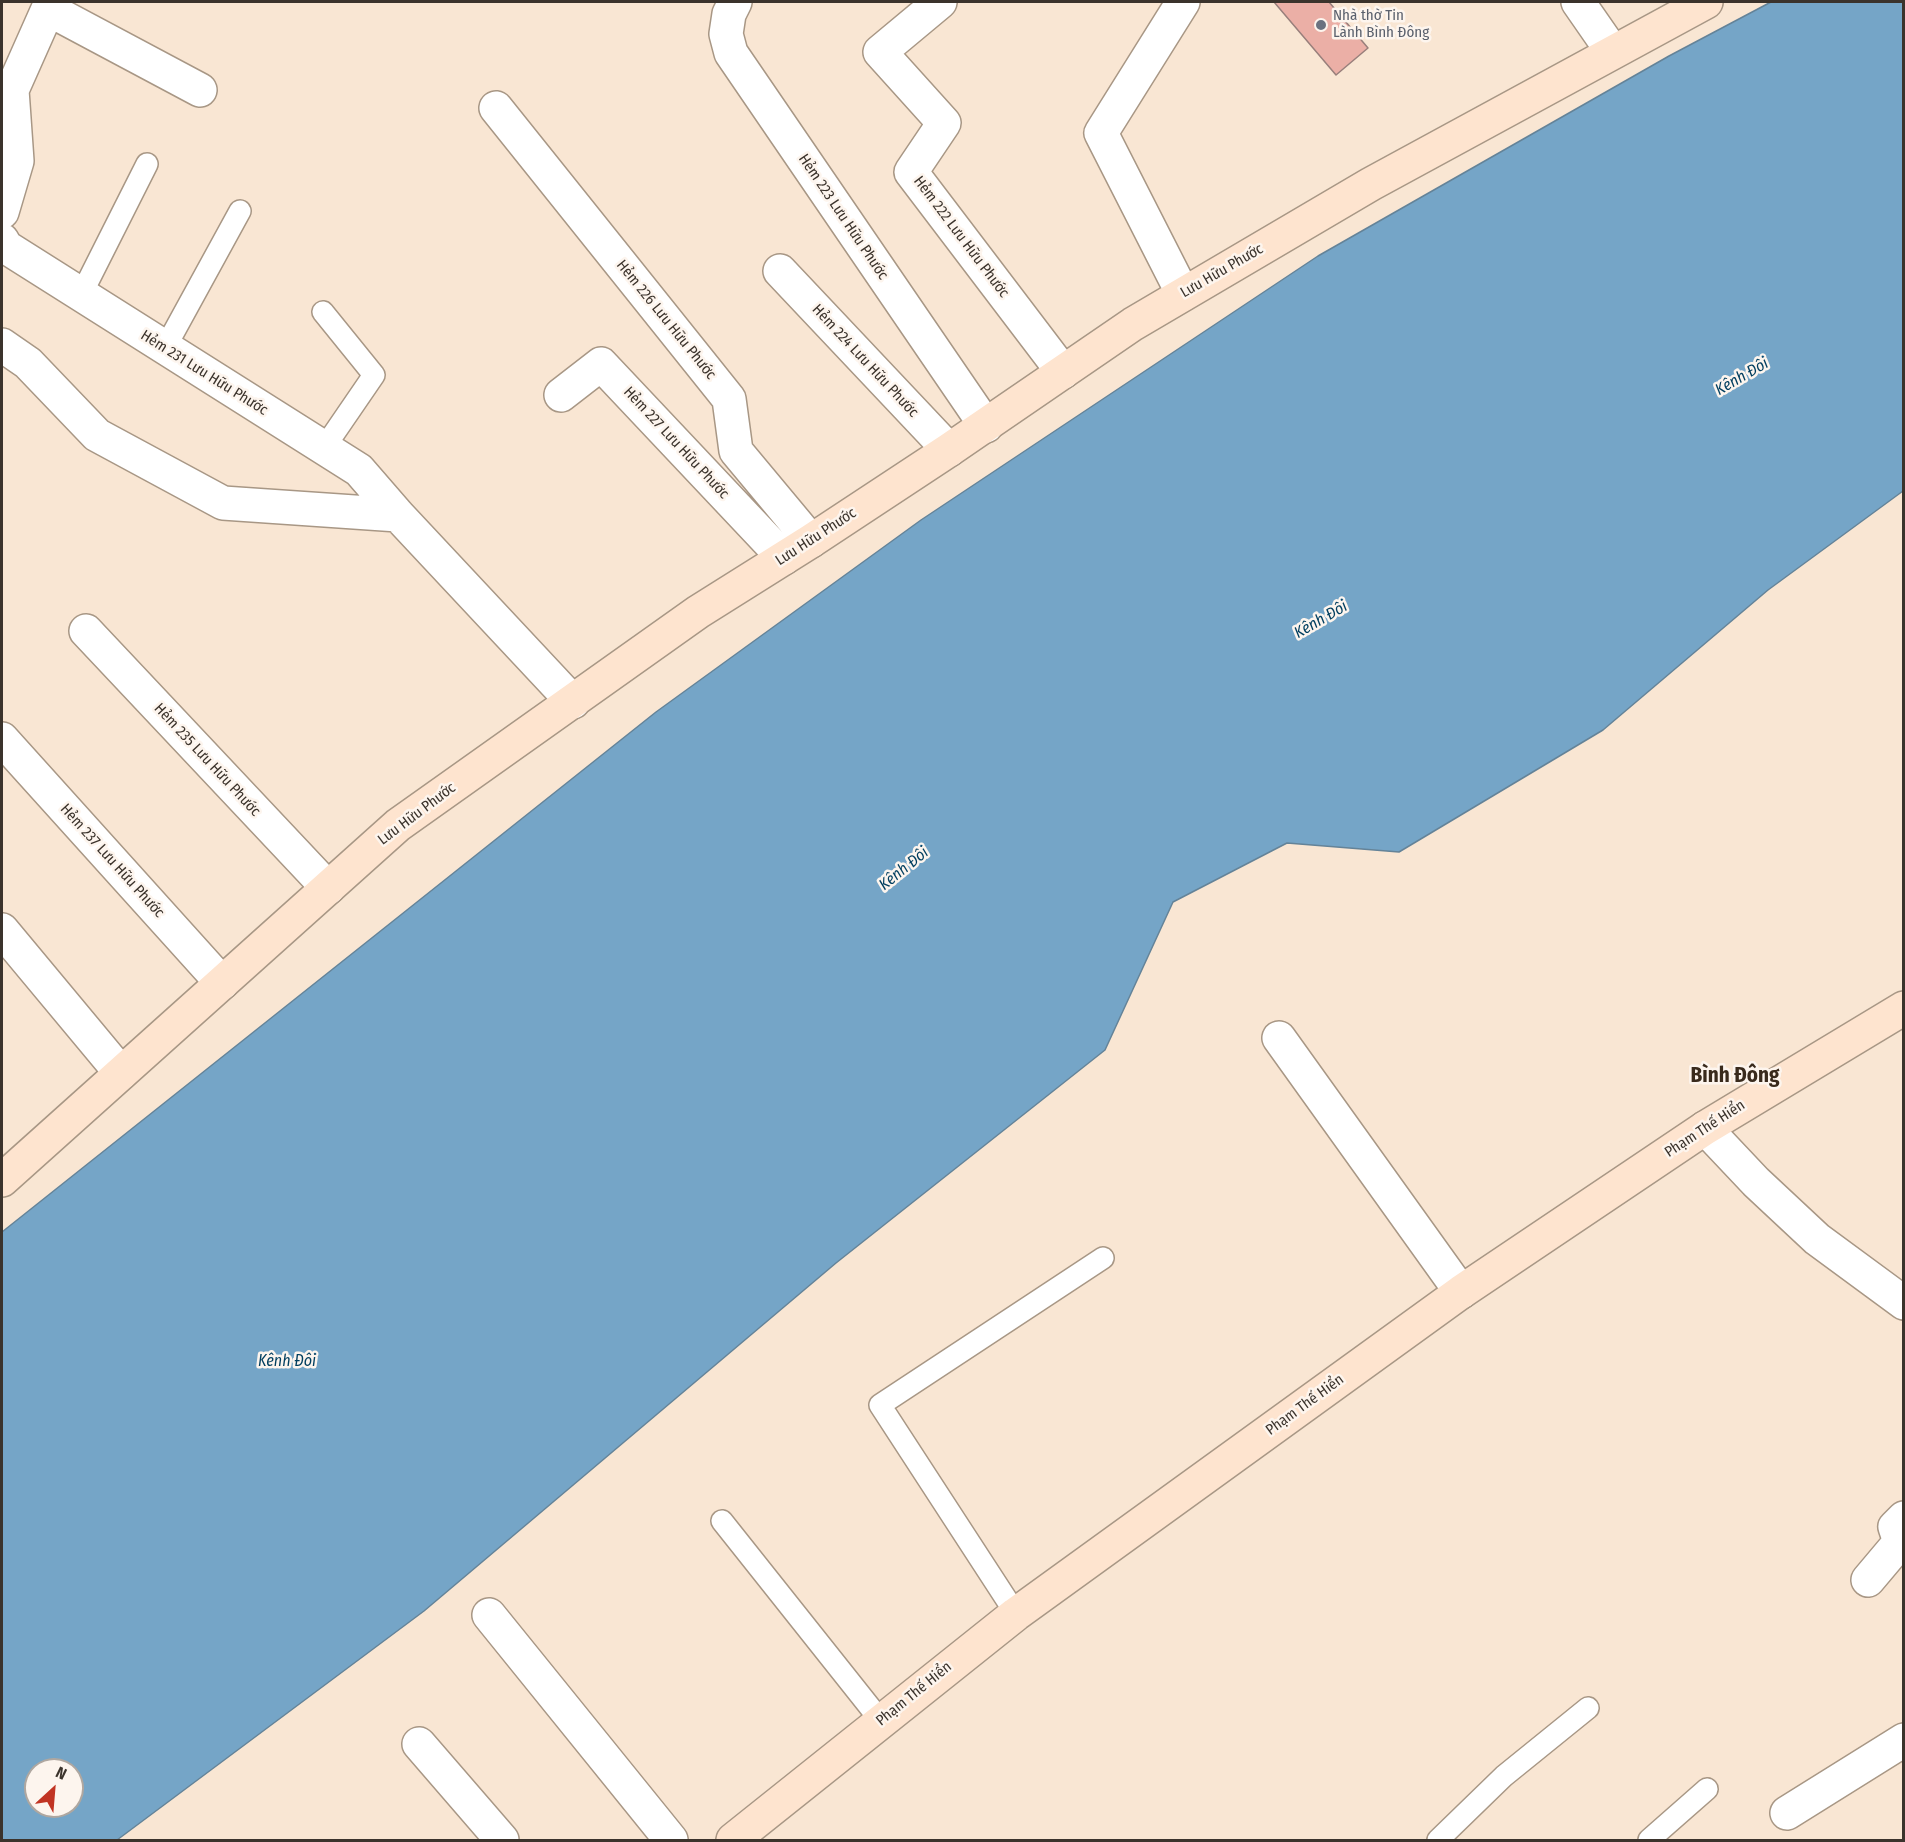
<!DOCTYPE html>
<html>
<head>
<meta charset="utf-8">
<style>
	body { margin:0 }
	#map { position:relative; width:1905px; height:1842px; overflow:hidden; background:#f9e6d3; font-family:"Fira Sans Condensed",sans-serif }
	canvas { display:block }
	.frame { position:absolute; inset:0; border:3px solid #3b332c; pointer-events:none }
	.north { position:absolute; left:24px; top:1758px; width:60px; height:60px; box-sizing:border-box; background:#fdf5ee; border:2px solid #afa7a0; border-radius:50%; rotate:26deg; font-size:16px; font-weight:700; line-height:24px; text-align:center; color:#3b332c }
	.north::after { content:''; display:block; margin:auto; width:21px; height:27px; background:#c13423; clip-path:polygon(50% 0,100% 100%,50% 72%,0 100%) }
</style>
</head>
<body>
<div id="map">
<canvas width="1905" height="1842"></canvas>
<div class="frame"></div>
<div class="north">N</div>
</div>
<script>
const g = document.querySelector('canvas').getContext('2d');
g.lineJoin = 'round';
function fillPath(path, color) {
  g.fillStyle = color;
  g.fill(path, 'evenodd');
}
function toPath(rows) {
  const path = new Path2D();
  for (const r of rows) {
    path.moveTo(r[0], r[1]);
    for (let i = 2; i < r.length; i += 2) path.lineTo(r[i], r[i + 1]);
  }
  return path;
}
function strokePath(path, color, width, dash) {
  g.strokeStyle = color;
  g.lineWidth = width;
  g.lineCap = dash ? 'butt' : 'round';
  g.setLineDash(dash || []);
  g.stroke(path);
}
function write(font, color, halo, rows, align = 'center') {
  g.font = font + ' "Fira Sans Condensed",sans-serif';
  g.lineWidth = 5;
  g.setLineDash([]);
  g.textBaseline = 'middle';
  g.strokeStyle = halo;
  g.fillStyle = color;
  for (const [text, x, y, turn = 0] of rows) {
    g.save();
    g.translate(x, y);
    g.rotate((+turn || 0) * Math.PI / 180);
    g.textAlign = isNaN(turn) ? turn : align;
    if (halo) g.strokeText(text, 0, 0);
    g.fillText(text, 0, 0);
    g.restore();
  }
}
const water = toPath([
	[1771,2,1903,2,1903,491,1768,590,1603,730,1399,852,1287,843,1173,902,1105,1050,836,1263,424,1611,117,1840,2,1840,2,1232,656,712,921,520,1318,256,1669,56,1771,2],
	[36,1770,72,1770,72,1806,36,1806,36,1770]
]);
const building = toPath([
	[1274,2,1329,2,1368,48,1336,75,1274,2]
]);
const lane = toPath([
	[81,295,147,164],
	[323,312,374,375,324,448],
	[165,348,240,211],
	[722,1521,881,1721],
	[1016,1614,880,1405,1103,1258],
	[1438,1840,1504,1776,1588,1708],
	[1649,1840,1707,1789]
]);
const street = toPath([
	[735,2,729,14,726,34,731,53,986,426],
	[940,2,880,52,944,123,911,172,1063,372],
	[1183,2,1101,133,1183,294],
	[1578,2,1612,51],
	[496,108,729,399,736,451,811,541],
	[2,212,17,161,12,90,48,9,200,90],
	[2,240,6,247,359,470,398,515,573,702],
	[780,271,949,450],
	[2,345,28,363,97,435,223,503,398,515],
	[561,395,601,364,784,558],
	[86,631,328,888],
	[2,739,222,983],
	[2,930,121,1073],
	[1279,1038,1461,1292],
	[1705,1128,1756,1182,1817,1239,1904,1303],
	[1868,1580,1900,1542,1895,1527,1904,1518],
	[489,1615,671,1840],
	[419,1744,502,1840],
	[1787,1813,1904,1740]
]);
const secondary = toPath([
	[2,1180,398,825,698,612,811,541,949,450,1133,324,1371,184,1706,2],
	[733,1840,1016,1614,1461,1292,1705,1128,1904,1008]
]);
const markers = [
	[1321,25,6,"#6b7280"]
];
const worshipNames = [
	["Nhà thờ Tin",1333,16],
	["Lành Bình Đông",1333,33]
];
const streetNames = [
	["Hẻm 223 Lưu Hữu Phước",843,217,56],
	["Hẻm 222 Lưu Hữu Phước",961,237,53],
	["Lưu Hữu Phước",1222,271,-30],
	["Hẻm 226 Lưu Hữu Phước",666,320,51],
	["Hẻm 224 Lưu Hữu Phước",865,361,47],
	["Hẻm 231 Lưu Hữu Phước",204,373,32],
	["Hẻm 227 Lưu Hữu Phước",676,443,47],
	["Lưu Hữu Phước",816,537,-33],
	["Hẻm 235 Lưu Hữu Phước",207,760,47],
	["Lưu Hữu Phước",417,814,-37],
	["Hẻm 237 Lưu Hữu Phước",112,861,48],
	["Phạm Thế Hiển",1705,1129,-33],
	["Phạm Thế Hiển",1305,1405,-36],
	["Phạm Thế Hiển",914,1694,-39]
];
const waterNames = [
	["Kênh Đôi",1742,377,-30],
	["Kênh Đôi",1321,620,-30],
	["Kênh Đôi",904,869,-39],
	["Kênh Đôi",287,1362]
];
const districtNames = [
	["Bình Đông",1735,1076]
];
fillPath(water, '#75a5c7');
strokePath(water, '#648398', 1.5);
fillPath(building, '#ebafa6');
strokePath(building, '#987f7b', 1.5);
strokePath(lane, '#a89785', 24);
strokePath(street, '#a89785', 36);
strokePath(secondary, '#a89785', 36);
strokePath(lane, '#fff', 21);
strokePath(street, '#fff', 33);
strokePath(secondary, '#fee4cf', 33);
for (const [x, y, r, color] of markers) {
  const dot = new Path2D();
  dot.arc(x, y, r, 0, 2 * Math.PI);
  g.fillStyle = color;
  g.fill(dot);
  strokePath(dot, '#fdf5ee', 2);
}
write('15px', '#5b616d', '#fdf5ee', worshipNames, 'left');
write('15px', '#3b332c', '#fdf5ee', streetNames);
write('italic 16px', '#003e5f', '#fdf5ee', waterNames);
write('bold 21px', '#392a1c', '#fdf5ee', districtNames);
</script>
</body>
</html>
